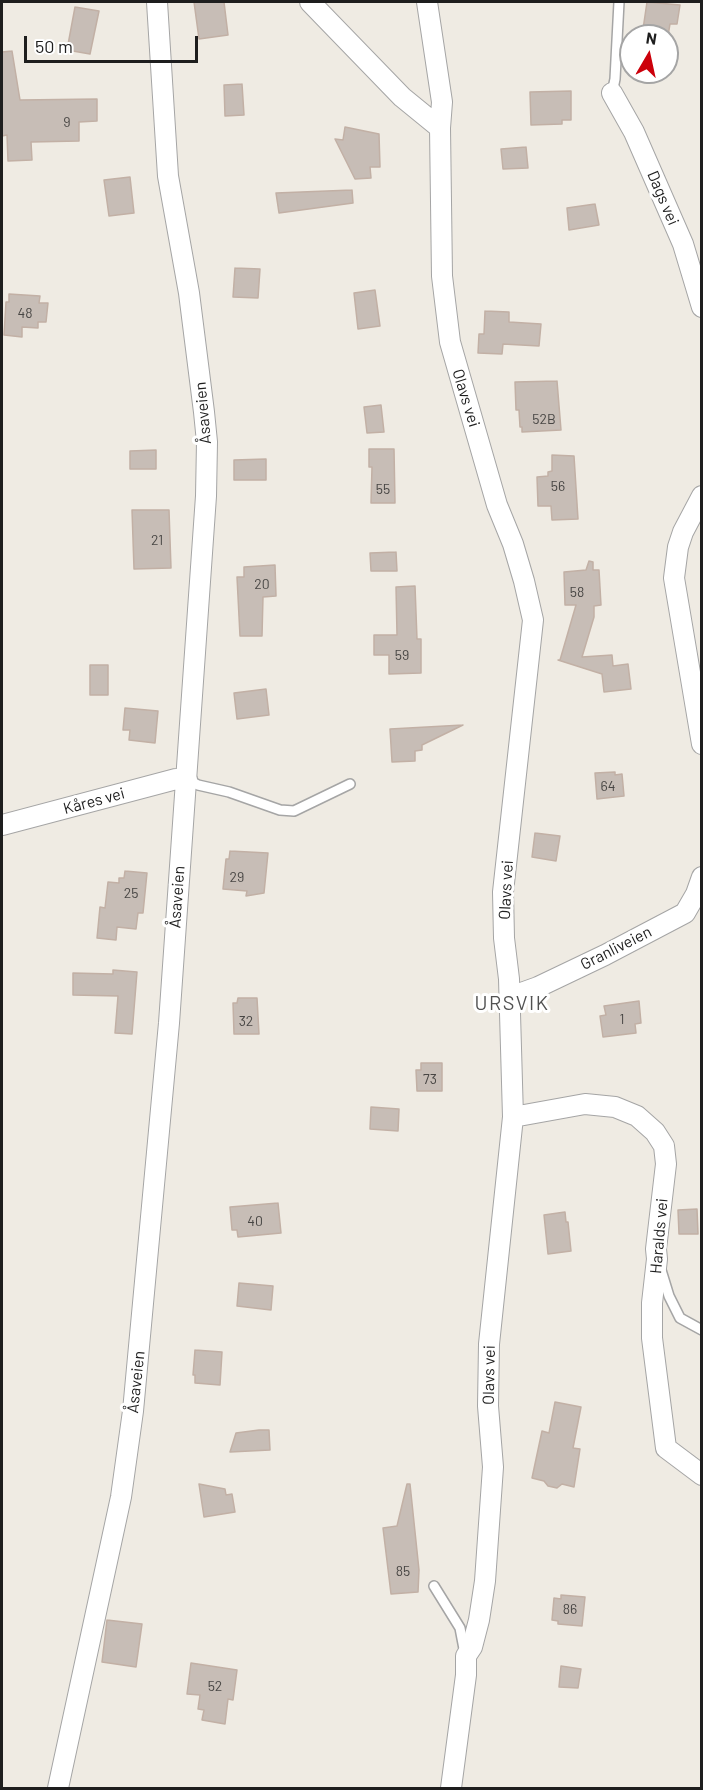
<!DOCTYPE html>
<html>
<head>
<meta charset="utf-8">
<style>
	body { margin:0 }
	#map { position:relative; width:703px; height:1790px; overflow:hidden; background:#efebe3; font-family:Barlow,sans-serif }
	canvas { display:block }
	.frame { position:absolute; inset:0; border:3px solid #1e1e1e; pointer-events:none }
	.north { position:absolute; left:619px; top:24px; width:60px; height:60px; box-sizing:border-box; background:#fff; border:2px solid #a5a5a5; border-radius:50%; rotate:9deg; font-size:16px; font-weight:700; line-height:24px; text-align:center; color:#1e1e1e }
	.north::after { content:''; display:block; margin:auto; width:21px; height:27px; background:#cc000b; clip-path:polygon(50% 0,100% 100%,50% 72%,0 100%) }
	.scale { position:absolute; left:24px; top:36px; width:174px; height:27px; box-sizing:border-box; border:3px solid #1e1e1e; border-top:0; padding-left:8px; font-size:18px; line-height:21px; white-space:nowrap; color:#1e1e1e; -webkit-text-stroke:4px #fff; paint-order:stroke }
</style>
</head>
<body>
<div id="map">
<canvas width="703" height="1790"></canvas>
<div class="frame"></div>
<div class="north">N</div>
<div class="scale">50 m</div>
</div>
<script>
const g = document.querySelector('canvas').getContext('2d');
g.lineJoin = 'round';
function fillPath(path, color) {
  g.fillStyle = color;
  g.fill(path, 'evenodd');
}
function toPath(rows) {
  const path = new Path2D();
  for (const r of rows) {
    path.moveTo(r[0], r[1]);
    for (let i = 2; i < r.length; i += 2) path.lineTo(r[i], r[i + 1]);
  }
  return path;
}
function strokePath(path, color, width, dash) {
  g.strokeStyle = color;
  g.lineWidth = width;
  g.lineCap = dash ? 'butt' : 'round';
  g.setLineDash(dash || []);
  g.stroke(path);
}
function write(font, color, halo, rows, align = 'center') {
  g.font = font + ' Barlow,sans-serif';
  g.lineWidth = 6;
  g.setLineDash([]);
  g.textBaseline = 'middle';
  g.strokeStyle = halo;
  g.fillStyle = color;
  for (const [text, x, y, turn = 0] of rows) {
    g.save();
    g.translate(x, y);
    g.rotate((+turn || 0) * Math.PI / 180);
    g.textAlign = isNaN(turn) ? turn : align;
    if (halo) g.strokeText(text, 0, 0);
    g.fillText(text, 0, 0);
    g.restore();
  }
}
const building = toPath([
	[194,2,224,2,228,35,199,39,194,2],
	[647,2,680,5,677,24,670,24,668,36,642,36,647,2],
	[75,7,99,11,90,54,67,50,75,7],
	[12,51,20,100,97,99,97,121,79,122,79,141,31,142,32,160,8,161,7,135,2,136,2,52,12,51],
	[242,84,244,115,225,116,224,85,242,84],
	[571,91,571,120,562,120,562,124,531,125,530,92,571,91],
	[345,127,379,134,380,167,370,167,371,178,355,179,335,139,343,140,345,127],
	[526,147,528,168,503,169,501,149,526,147],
	[130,177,134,213,109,216,104,180,130,177],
	[352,190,353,203,279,213,276,193,352,190],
	[595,204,599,225,569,230,567,208,595,204],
	[235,268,260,269,258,298,233,297,235,268],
	[375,290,380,326,358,329,354,293,375,290],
	[9,294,40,296,39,303,48,303,46,322,38,322,38,328,22,327,22,337,4,335,6,302,9,302,9,294],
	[485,311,509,312,509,322,541,324,539,346,503,344,502,354,478,353,479,334,484,334,485,311],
	[557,381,561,430,522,432,522,427,520,427,519,410,516,410,515,382,557,381],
	[381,405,384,432,367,433,364,407,381,405],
	[369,449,394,449,395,503,371,503,372,467,369,467,369,449],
	[156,450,156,469,130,469,130,451,156,450],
	[552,455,574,456,578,519,552,520,551,506,538,506,537,477,548,476,548,472,552,471,552,455],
	[266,459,266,480,234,480,234,460,266,459],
	[132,510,169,510,171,568,134,569,132,510],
	[396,552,397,571,371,571,370,553,396,552],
	[589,561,593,562,593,570,599,570,601,605,594,606,594,617,582,657,612,655,613,666,628,664,631,689,604,692,602,674,558,660,560,660,576,605,565,605,564,572,586,570,589,561],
	[275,565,276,596,263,597,262,636,240,636,237,577,244,577,244,567,275,565],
	[415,586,417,639,421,639,421,673,389,674,389,655,374,655,374,635,397,635,396,587,415,586],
	[90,665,108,665,108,695,90,695,90,665],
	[266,689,269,715,237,719,234,693,266,689],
	[125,708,158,711,155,743,129,740,130,730,123,730,125,708],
	[463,725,422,745,422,750,415,751,415,761,392,762,390,729,463,725],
	[615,772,615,775,622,774,624,796,597,799,595,773,615,772],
	[535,833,560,836,556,861,532,857,535,833],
	[230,851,268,853,264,893,246,896,247,891,223,889,226,859,229,859,230,851],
	[125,871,147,873,143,913,138,913,136,929,117,927,116,940,97,938,100,907,105,908,108,882,119,883,119,878,124,878,125,871],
	[113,970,137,972,132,1034,115,1033,118,996,73,995,73,973,113,974,113,970],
	[238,998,257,998,259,1034,234,1034,233,1003,237,1003,238,998],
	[639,1001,641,1023,635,1024,636,1033,603,1037,600,1016,606,1015,604,1006,639,1001],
	[421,1063,442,1063,442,1091,417,1091,416,1070,421,1070,421,1063],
	[371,1107,399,1109,398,1131,370,1129,371,1107],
	[278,1203,281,1233,238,1237,237,1230,232,1230,230,1207,278,1203],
	[697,1209,698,1234,679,1234,678,1210,697,1209],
	[565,1212,566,1222,568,1222,571,1251,548,1254,544,1215,565,1212],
	[239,1283,273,1286,271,1310,237,1306,239,1283],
	[195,1350,222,1352,220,1385,195,1383,195,1375,193,1375,195,1350],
	[555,1402,581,1407,573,1448,580,1449,574,1487,562,1484,557,1488,548,1486,544,1481,532,1478,542,1431,549,1433,555,1402],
	[259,1430,269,1430,270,1450,230,1452,236,1433,259,1430],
	[199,1484,225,1489,226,1495,232,1494,235,1512,204,1517,199,1484],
	[407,1484,410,1484,419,1570,418,1592,391,1594,383,1528,397,1526,407,1484],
	[561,1595,585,1597,582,1626,558,1624,558,1621,552,1620,554,1598,561,1599,561,1595],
	[107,1620,142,1624,136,1667,102,1662,107,1620],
	[191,1663,237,1670,233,1700,228,1699,225,1724,202,1720,204,1710,198,1709,200,1695,187,1694,191,1663],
	[561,1666,581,1669,578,1688,559,1687,561,1666]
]);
const service = toPath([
	[612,93,615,79,619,2],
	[187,779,198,785,229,792,280,810,294,811,350,784],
	[661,1270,669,1296,680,1318,702,1330],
	[434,1586,460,1628,465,1654]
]);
const minor = toPath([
	[310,2,402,97,440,128],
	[427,2,442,102,440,128,442,276,450,342,497,505,513,544,524,581,533,620,503,892,504,938,509,979,513,1117,489,1344,488,1406,493,1467,485,1581,479,1620,472,1647,466,1656,466,1675,451,1788],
	[612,93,634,132,683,244,702,307],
	[702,496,683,532,678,547,674,578,702,744],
	[2,825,176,779,187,779],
	[510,997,538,987,605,955,685,913,696,894,702,877],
	[513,1117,585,1104,615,1107,637,1116,655,1132,664,1146,666,1164,656,1249,657,1259,652,1303,652,1338,666,1448,702,1475],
	[58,1788,121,1497,133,1411,169,1023,206,496,207,442,204,412,189,293,168,176,157,2]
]);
const numberNames = [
	["9",67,122],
	["48",25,313],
	["52B",544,419],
	["56",558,486],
	["55",383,489],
	["21",157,540],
	["20",262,584],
	["58",577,592],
	["59",402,655],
	["64",608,786],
	["29",237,877],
	["25",131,893],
	["1",622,1019],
	["32",246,1021],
	["73",430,1079],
	["40",255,1221],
	["85",403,1571],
	["86",570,1609],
	["52",215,1686]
];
const streetNames = [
	["Dags vei",663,198,67],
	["Olavs vei",466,398,73],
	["Åsaveien",203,413,-95],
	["Kåres vei",94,801,-15],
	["Olavs vei",506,890,-87],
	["Åsaveien",177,897,-86],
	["Granliveien",616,948,-27],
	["Haralds vei",659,1236,-85],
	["Olavs vei",489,1375,-89],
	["Åsaveien",136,1382,-84]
];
const quarterNames = [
	["URSVIK",512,1003]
];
fillPath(building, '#c7bdb6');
strokePath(building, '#c2b0a5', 1.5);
strokePath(service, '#a5a5a5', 12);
strokePath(minor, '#a5a5a5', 22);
strokePath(service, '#fff', 9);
strokePath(minor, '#fff', 20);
write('14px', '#484644', null, numberNames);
write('16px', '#1e1e1e', '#fff', streetNames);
g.letterSpacing = '1.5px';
write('20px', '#515151', '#fff', quarterNames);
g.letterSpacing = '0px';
</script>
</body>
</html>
